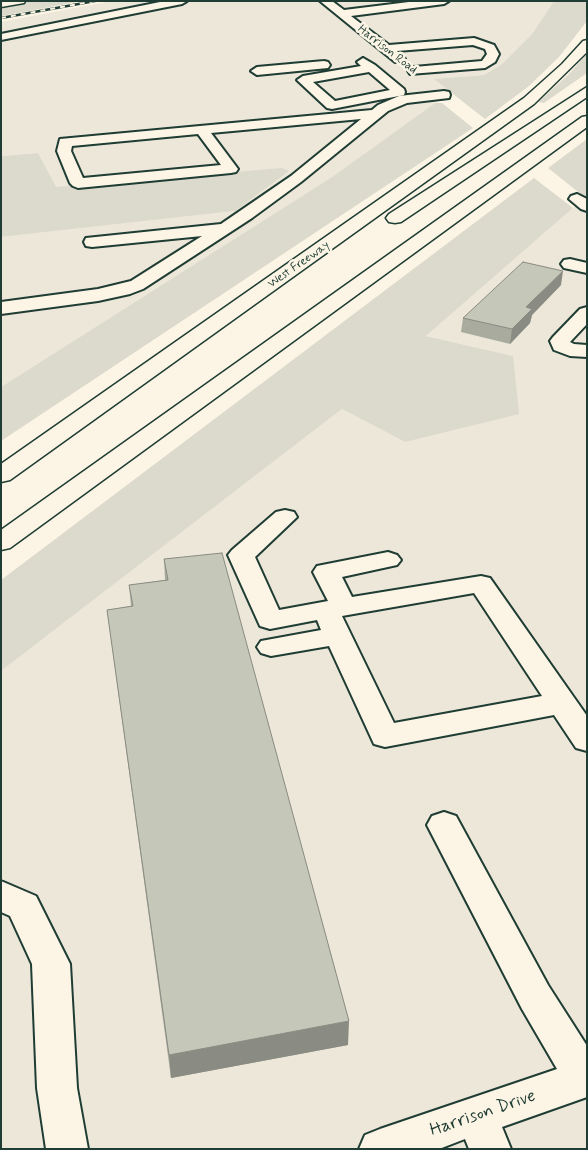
<!DOCTYPE html>
<html>
<head>
<meta charset="utf-8">
<style>
	body { margin:0 }
	#map { position:relative; width:588px; height:1150px; overflow:hidden; background:#fcf5e5; font-family:Mynerve,sans-serif }
	canvas { display:block }
	.frame { position:absolute; inset:0; border:2px solid #1f3d34; pointer-events:none }
</style>
</head>
<body>
<div id="map">
<canvas width="588" height="1150"></canvas>
<div class="frame"></div>
</div>
<script>
const g = document.querySelector('canvas').getContext('2d');
g.lineJoin = 'round';
function fillPath(path, color) {
  g.fillStyle = color;
  g.fill(path, 'evenodd');
}
function toPath(rows) {
  const path = new Path2D();
  for (const r of rows) {
    path.moveTo(r[0], r[1]);
    for (let i = 2; i < r.length; i += 2) path.lineTo(r[i], r[i + 1]);
  }
  return path;
}
function strokePath(path, color, width, dash) {
  g.strokeStyle = color;
  g.lineWidth = width;
  g.lineCap = dash ? 'butt' : 'round';
  g.setLineDash(dash || []);
  g.stroke(path);
}
function write(font, color, halo, rows, align = 'center') {
  g.font = font + ' Mynerve,sans-serif';
  g.lineWidth = 5;
  g.setLineDash([]);
  g.textBaseline = 'middle';
  g.strokeStyle = halo;
  g.fillStyle = color;
  for (const [text, x, y, turn = 0] of rows) {
    g.save();
    g.translate(x, y);
    g.rotate((+turn || 0) * Math.PI / 180);
    g.textAlign = isNaN(turn) ? turn : align;
    if (halo) g.strokeText(text, 0, 0);
    g.fillText(text, 0, 0);
    g.restore();
  }
}
const built = toPath([
	[112,1,554,1,532,34,501,65,484,75,435,79,453,94,435,103,332,177,1,387,1,237,235,211,55,187,38,153,1,156,1,22],
	[587,200,587,1149,1,1149,1,671,342,409,405,442,513,356,426,336,573,208]
]);
const green = toPath([
	[31,1,83,1,1,16,1,5],
	[554,1,587,1,587,21,559,57,529,86,485,119,434,79,484,75,501,65,532,34],
	[587,54,587,73,544,103,538,102,569,74],
	[435,103,442,103,473,128,1,441,1,387,332,177],
	[587,139,587,199,548,168],
	[38,153,56,187,282,168,289,171,235,211,1,237,1,156],
	[534,178,573,208,426,336,513,356,519,414,405,442,342,409,1,671,1,580]
]);
const minor = toPath([
	[165,1,187,1,182,4,1,40,1,34,165,1],
	[320,1,332,1,344,10,417,1,449,1,444,4,351,16,389,45,474,38,494,45,499,54,495,62,485,68,410,74,408,71,414,67,482,61,487,54,485,49,473,45,397,51,405,59,403,62,395,62,320,1],
	[363,58,375,65,404,89,405,92,404,95,332,109,327,108,297,80,303,76,361,66,357,62,363,58],
	[369,72,390,90,335,101,313,82,369,72],
	[324,61,328,62,330,65,328,68,257,75,251,71,257,67,324,61],
	[444,91,449,92,450,95,449,98,407,103,388,111,301,182,252,218,143,289,130,294,98,301,1,314,1,302,98,289,131,281,202,236,92,247,86,246,84,242,86,238,221,224,291,176,361,119,211,133,238,169,236,172,231,173,78,188,73,186,70,183,57,151,60,139,372,110,378,105,399,96,444,91],
	[198,134,221,165,83,178,71,151,72,146,198,134],
	[577,194,587,199,587,211,581,209,569,199,571,196,577,194],
	[570,259,587,263,587,273,564,268,561,264,564,260,570,259],
	[587,307,587,324,570,342,574,344,587,345,587,357,570,356,554,350,550,341,553,337,580,309,587,307],
	[285,510,294,512,297,517,255,557,279,610,328,601,313,572,317,566,388,552,397,555,401,560,397,565,342,577,352,597,481,576,490,578,587,716,587,751,576,748,554,715,385,747,374,744,329,646,271,656,261,653,257,647,261,641,321,630,317,620,270,629,260,626,228,555,232,550,276,512,285,510],
	[474,593,542,696,394,723,342,616,474,593],
	[444,812,456,816,548,985,587,1046,587,1097,502,1127,511,1149,469,1149,465,1139,439,1149,359,1149,365,1135,380,1129,557,1069,522,1009,427,825,432,816,444,812],
	[1,881,36,896,70,964,77,1088,88,1149,46,1149,37,1088,32,964,10,916,1,912,1,881]
]);
const major = toPath([
	[1,1,25,1,24,3,1,7,1,1]
]);
const highway = toPath([
	[587,40,587,52,534,104,10,480,1,482,1,464,524,98,562,64,583,41,587,40],
	[587,87,587,97,401,222,395,223,389,222,386,218,389,214,587,87],
	[587,116,587,127,10,548,1,550,1,530,582,117,587,116]
]);
const rail = toPath([
	[1,18,95,1]
]);
const wall = toPath([
	[561,285,532,315,530,323,510,344,461,332,463,318],
	[164,559,348,1045,171,1078,107,610,131,606,129,585,165,580]
]);
const shadedWall = toPath([
	[563,271,561,285,532,315,530,323,510,344,512,329,526,307],
	[349,1021,348,1045,171,1078,169,1055]
]);
const building = toPath([
	[523,262,563,271,526,307,532,309,512,329,463,318,523,262],
	[222,553,349,1021,169,1055,107,610,133,606,129,585,168,580,164,559,222,553]
]);
const farStreetnames = [
	["Harrison Road",387,50,38],
	["West Freeway",299,265,-35]
];
const nearStreetnames = [
	["Harrison Drive",483,1114,-19]
];
fillPath(built, '#ece7d8');
fillPath(green, '#dcdacc');
strokePath(minor, '#1f3d34', 4);
strokePath(major, '#1f3d34', 3);
strokePath(highway, '#1f3d34', 3);
fillPath(minor, '#fcf5e5');
fillPath(major, '#fcf5e5');
fillPath(highway, '#fcf5e5');
strokePath(rail, '#1f3d34', 2.5);
strokePath(rail, '#fcf5e5', 2, [5]);
fillPath(wall, '#a9ab9f');
fillPath(shadedWall, '#8a8b82');
fillPath(building, '#c5c7b9');
strokePath(building, '#8a8b82', 1);
write('12px', '#1f3d34', '#fcf5e5', farStreetnames);
write('18px', '#1f3d34', '#fcf5e5', nearStreetnames);
</script>
</body>
</html>
